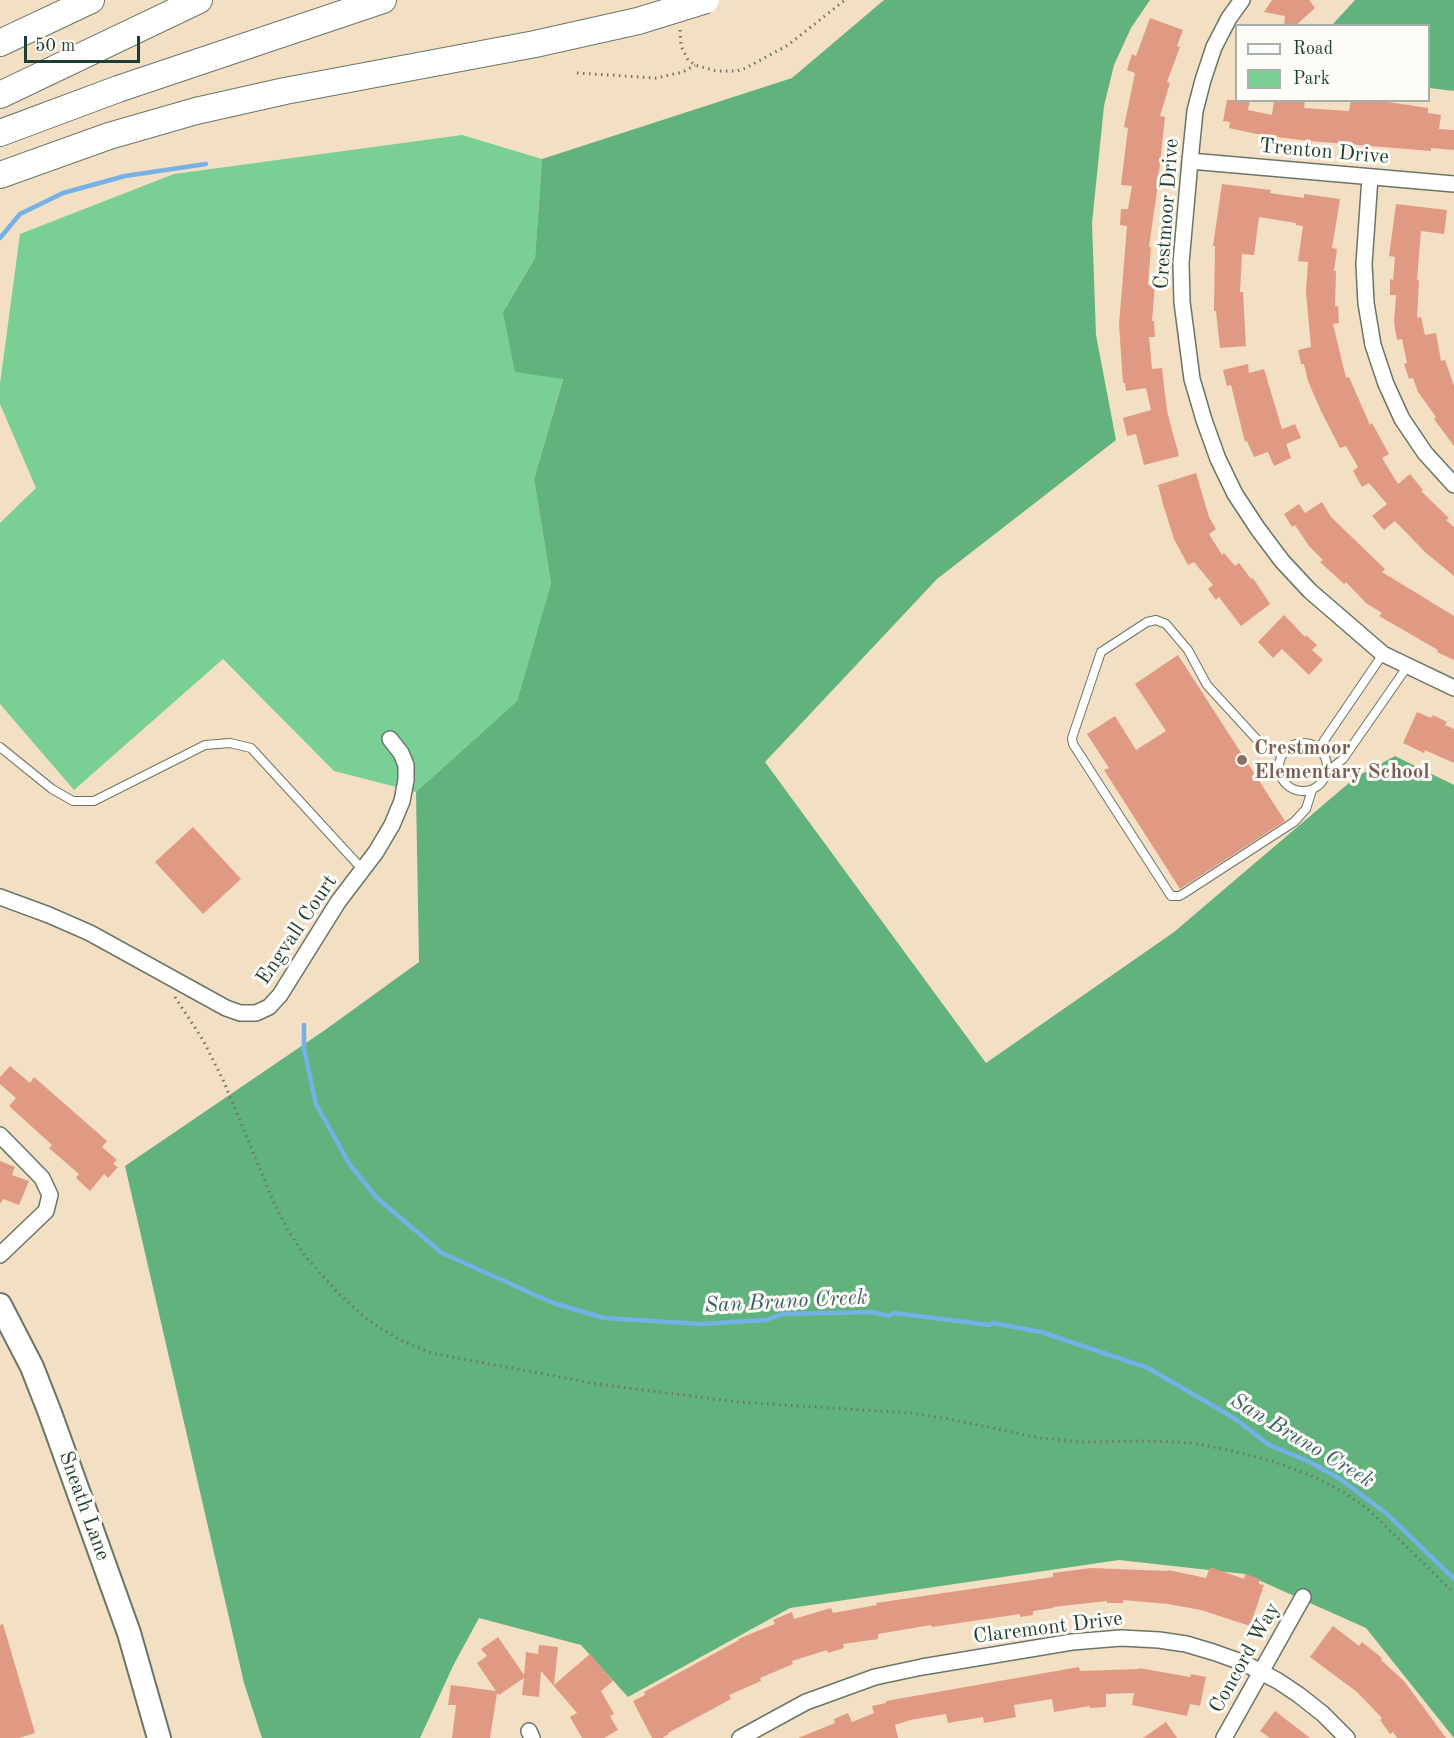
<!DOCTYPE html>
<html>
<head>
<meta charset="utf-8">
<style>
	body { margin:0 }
	#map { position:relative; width:1454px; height:1738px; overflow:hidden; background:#f3dfc3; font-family:"Old Standard TT",serif }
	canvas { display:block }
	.legend { position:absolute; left:1235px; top:24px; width:195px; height:78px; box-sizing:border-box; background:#fdfcf7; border:2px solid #a4b0a9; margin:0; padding:8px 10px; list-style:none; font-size:18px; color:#1f3d34 }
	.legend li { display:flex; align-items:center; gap:12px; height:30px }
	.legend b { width:30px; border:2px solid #a4b0a9 }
	.scale { position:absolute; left:24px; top:36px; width:116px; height:27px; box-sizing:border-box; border:3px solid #1f3d34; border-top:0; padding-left:8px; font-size:18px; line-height:21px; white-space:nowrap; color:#1f3d34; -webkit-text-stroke:4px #fdfcf7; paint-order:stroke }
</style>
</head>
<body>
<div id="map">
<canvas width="1454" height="1738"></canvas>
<ul class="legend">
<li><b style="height:8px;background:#fff"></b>Road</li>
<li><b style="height:16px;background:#79cf94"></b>Park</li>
</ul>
<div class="scale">50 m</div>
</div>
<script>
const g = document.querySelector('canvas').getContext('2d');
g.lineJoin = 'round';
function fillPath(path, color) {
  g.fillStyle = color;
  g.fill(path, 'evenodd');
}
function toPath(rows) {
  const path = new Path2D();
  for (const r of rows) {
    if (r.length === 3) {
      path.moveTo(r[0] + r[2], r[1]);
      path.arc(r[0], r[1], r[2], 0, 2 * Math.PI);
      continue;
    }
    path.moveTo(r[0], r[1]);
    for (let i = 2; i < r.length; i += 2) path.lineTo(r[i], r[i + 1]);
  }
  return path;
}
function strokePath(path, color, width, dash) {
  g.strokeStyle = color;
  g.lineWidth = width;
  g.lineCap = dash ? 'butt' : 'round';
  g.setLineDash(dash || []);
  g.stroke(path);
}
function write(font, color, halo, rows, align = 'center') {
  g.font = font + ' "Old Standard TT",serif';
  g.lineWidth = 6;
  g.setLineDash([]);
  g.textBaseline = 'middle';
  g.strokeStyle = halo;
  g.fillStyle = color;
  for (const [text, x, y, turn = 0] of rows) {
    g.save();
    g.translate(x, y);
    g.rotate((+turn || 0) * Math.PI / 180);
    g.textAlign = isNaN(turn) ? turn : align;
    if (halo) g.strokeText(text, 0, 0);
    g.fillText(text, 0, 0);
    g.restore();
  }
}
const green = toPath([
	[462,135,542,159,535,258,503,312,563,378,534,479,551,583,517,701,416,792,334,771,223,659,74,790,0,704,0,523,36,488,0,404,0,384,20,234,174,174]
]);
const forest = toPath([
	[884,0,1150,0,1131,28,1114,65,1104,106,1092,223,1096,335,1116,440,937,579,765,762,986,1063,1174,932,1356,777,1395,756,1454,785,1454,1738,1366,1628,1245,1574,1119,1560,790,1608,628,1697,581,1645,479,1618,453,1666,420,1738,262,1738,244,1683,125,1166,325,1030,419,962,416,792,517,701,551,583,534,479,563,379,515,372,503,312,535,258,542,159,792,78],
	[1355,0,1454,0,1454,91,1429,88,1428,26,1332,25]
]);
const stream = toPath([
	[0,238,20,214,63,193,125,176,206,164],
	[304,1025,304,1049,316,1104,350,1165,377,1198,442,1253,553,1303,604,1318,701,1324,766,1320,783,1314,872,1312,889,1316,894,1313,989,1325,993,1323,1041,1332,1148,1368,1234,1418,1269,1445,1310,1462,1340,1479,1386,1513,1454,1579]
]);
const building = toPath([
	[1272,0,1309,0,1315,8,1295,26,1284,26,1285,16,1264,12],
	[1150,18,1183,30,1177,46,1180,47,1167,82,1170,83,1160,116,1165,117,1157,191,1149,247,1151,247,1148,285,1155,285,1152,321,1154,321,1155,337,1149,337,1152,369,1162,368,1167,411,1179,456,1144,465,1136,434,1127,436,1123,418,1151,410,1146,388,1126,391,1125,383,1123,383,1119,325,1127,226,1120,225,1121,209,1128,209,1132,186,1121,185,1128,128,1124,127,1135,73,1127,70,1132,54,1136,56],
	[1227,100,1250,100,1248,110,1272,115,1274,100,1305,100,1304,108,1349,111,1351,100,1375,100,1428,108,1428,113,1441,115,1439,129,1454,130,1454,150,1431,148,1431,151,1309,141,1261,135,1229,128,1230,122,1223,121],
	[1222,184,1271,190,1270,193,1304,198,1304,194,1340,199,1332,248,1337,249,1334,271,1336,271,1335,306,1338,306,1339,323,1333,324,1346,378,1349,377,1370,425,1372,423,1389,454,1382,458,1398,484,1410,474,1423,490,1421,491,1449,518,1446,520,1454,527,1454,576,1425,552,1395,521,1384,530,1372,516,1387,504,1369,483,1362,487,1353,471,1358,467,1346,446,1340,448,1321,411,1308,381,1304,364,1301,364,1298,350,1311,347,1306,292,1308,262,1298,261,1303,226,1296,225,1296,223,1259,217,1254,255,1242,254,1240,292,1243,292,1246,346,1220,348,1216,311,1214,311,1215,246,1213,246],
	[1396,204,1447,210,1444,234,1421,231,1417,280,1419,280,1417,318,1421,317,1425,335,1436,333,1441,361,1445,360,1454,386,1454,446,1434,419,1436,417,1418,392,1413,378,1409,379,1404,364,1407,363,1402,339,1397,340,1394,323,1396,295,1390,295,1390,279,1393,280,1395,257,1389,256],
	[1248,364,1249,373,1264,369,1282,429,1295,424,1301,438,1286,444,1291,458,1274,466,1268,452,1254,457,1247,441,1245,442,1231,385,1227,386,1223,370],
	[1196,473,1209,517,1216,529,1209,534,1222,555,1224,553,1235,566,1239,563,1251,579,1253,578,1270,604,1241,626,1219,597,1216,600,1208,589,1213,585,1194,562,1188,565,1174,539,1163,504,1158,485],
	[1322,502,1331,517,1385,569,1382,572,1454,616,1454,660,1437,652,1438,650,1379,616,1382,613,1366,603,1346,582,1344,584,1320,562,1323,560,1309,546,1295,525,1292,527,1284,514,1299,504,1305,513],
	[1284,615,1305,637,1306,635,1317,645,1312,650,1323,660,1309,675,1282,649,1273,658,1258,642],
	[1178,655,1285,821,1180,889,1104,770,1109,768,1087,734,1115,716,1136,750,1166,731,1135,684],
	[1417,712,1431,718,1433,715,1447,722,1445,725,1454,729,1454,763,1425,750,1424,753,1403,743],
	[193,827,241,879,203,914,155,862],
	[10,1066,30,1083,34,1077,107,1141,102,1147,117,1160,113,1164,118,1167,108,1178,104,1174,90,1191,76,1178,79,1174,49,1148,52,1145,9,1106,16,1098,0,1084,0,1077],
	[0,1161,15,1167,12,1175,29,1181,19,1205,3,1199,0,1204],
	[1210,1567,1244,1579,1245,1574,1260,1579,1259,1584,1264,1585,1250,1626,1201,1610,1168,1604,1123,1600,1123,1603,1107,1603,1107,1601,1053,1607,1053,1608,1033,1611,1033,1615,1020,1617,1020,1614,932,1627,931,1625,878,1634,878,1639,843,1644,844,1648,828,1653,827,1650,792,1661,793,1664,760,1678,761,1681,729,1695,731,1699,668,1733,669,1734,662,1738,652,1738,633,1701,645,1695,644,1692,739,1640,738,1639,775,1624,773,1620,792,1612,794,1619,831,1608,833,1613,877,1605,876,1603,1053,1577,1053,1573,1091,1568,1168,1571,1168,1570,1206,1578],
	[3,1624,35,1733,19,1738,0,1738,0,1625],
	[1333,1626,1359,1646,1362,1642,1382,1658,1381,1660,1404,1681,1446,1738,1397,1738,1393,1732,1390,1734,1380,1720,1382,1718,1357,1692,1310,1657],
	[498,1637,524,1675,526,1654,525,1652,538,1654,539,1645,558,1647,554,1685,590,1654,613,1681,601,1691,614,1714,610,1716,618,1730,604,1738,582,1738,570,1717,577,1713,541,1671,539,1697,522,1695,524,1678,499,1695,497,1693,490,1738,452,1738,456,1705,448,1705,451,1685,496,1691,477,1663,487,1656,481,1649],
	[1079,1667,1080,1671,1139,1669,1139,1668,1190,1677,1191,1674,1206,1677,1200,1706,1190,1704,1187,1716,1132,1705,1134,1693,1106,1694,1106,1707,1090,1708,1090,1706,1054,1712,1052,1699,1014,1705,1016,1717,984,1723,983,1717,948,1723,946,1714,910,1720,895,1725,898,1738,798,1738,835,1723,834,1719,848,1713,852,1722,874,1713,872,1706,886,1703,886,1701],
	[1275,1711,1310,1738,1270,1738,1260,1731],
	[1166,1722,1177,1738,1143,1738]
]);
const path = toPath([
	[680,30,681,46,688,60,695,65,716,71,737,71,746,68,788,45,845,0],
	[577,73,656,78,683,72,695,65],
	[175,997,203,1040,224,1082,274,1203,288,1230,305,1256,339,1294,368,1320,400,1340,431,1353,597,1384,738,1402,910,1413,949,1419,1040,1438,1081,1442,1149,1441,1193,1443,1233,1451,1272,1461,1315,1477,1345,1493,1370,1511,1454,1593]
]);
const service = toPath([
	[1303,767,24],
	[0,747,52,789,73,801,94,801,205,745,230,743,251,748,363,870],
	[1319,748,1383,654],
	[1283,753,1274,752,1261,744,1207,685,1188,650,1166,624,1156,620,1147,622,1101,652,1072,738,1073,744,1171,896,1179,896,1183,894,1294,822,1306,809,1312,790],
	[1328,771,1343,759,1407,667]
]);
const minor = toPath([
	[1242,0,1229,18,1214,47,1203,80,1195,111,1190,161,1181,263,1182,302,1192,379,1204,420,1218,459,1235,494,1258,529,1282,561,1310,591,1383,654,1454,688],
	[1190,161,1454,184],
	[1370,177,1364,264,1366,303,1373,345,1386,384,1402,419,1425,453,1454,485],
	[0,897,49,915,90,933,226,1008,240,1013,256,1013,269,1007,280,995,338,902,376,852,392,825,402,801,406,780,406,765,401,753,390,739],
	[0,1135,42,1178,50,1195,46,1211,0,1255],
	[529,1731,532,1738],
	[740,1738,806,1702,875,1677,922,1667,1072,1642,1121,1638,1159,1640,1186,1644,1213,1652,1244,1663,1278,1681,1299,1695,1323,1714,1347,1738],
	[1224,1738,1303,1597]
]);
const primary = toPath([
	[0,1305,32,1367,50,1413,129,1633,159,1738]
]);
const motorway = toPath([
	[0,43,91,0],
	[0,95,199,0],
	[0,133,118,89,383,0],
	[0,175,109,136,196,111,285,91,535,44,638,21]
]);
const motorwayBridge = toPath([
	[638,21,706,0]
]);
const markers = [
	[1242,760,6,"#8d6e63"]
];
const streetNames = [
	["Trenton Drive",1324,152,5],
	["Crestmoor Drive",1167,214,-86],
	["Engvall Court",297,930,-56],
	["Sneath Lane",84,1506,70],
	["Claremont Drive",1048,1628,-7],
	["Concord Way",1245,1658,-61]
];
const educationNames = [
	["Crestmoor",1254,748],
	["Elementary School",1254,772]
];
const waterNames = [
	["San Bruno Creek",786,1302,-3],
	["San Bruno Creek",1302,1441,31]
];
fillPath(green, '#79cf94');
fillPath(forest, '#62b27e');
strokePath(stream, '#74b1e6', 4.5);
fillPath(building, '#e09983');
strokePath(service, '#697666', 10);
strokePath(minor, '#697666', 18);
strokePath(primary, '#697666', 26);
strokePath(motorway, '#697666', 28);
strokePath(path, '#697666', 3, [1.5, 4.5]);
strokePath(service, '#fff', 8);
strokePath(minor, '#fff', 15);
strokePath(primary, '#fff', 22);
strokePath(motorway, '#fff', 26);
strokePath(motorwayBridge, '#697666', 28, []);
strokePath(motorwayBridge, '#fff', 26);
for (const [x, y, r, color] of markers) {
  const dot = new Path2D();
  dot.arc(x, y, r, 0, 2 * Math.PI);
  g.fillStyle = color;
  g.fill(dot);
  strokePath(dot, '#fdfcf7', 2);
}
write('21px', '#1f3d34', '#fdfcf7', streetNames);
write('bold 21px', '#785e54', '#fdfcf7', educationNames, 'left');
write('italic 22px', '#396069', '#fdfcf7', waterNames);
</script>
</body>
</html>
